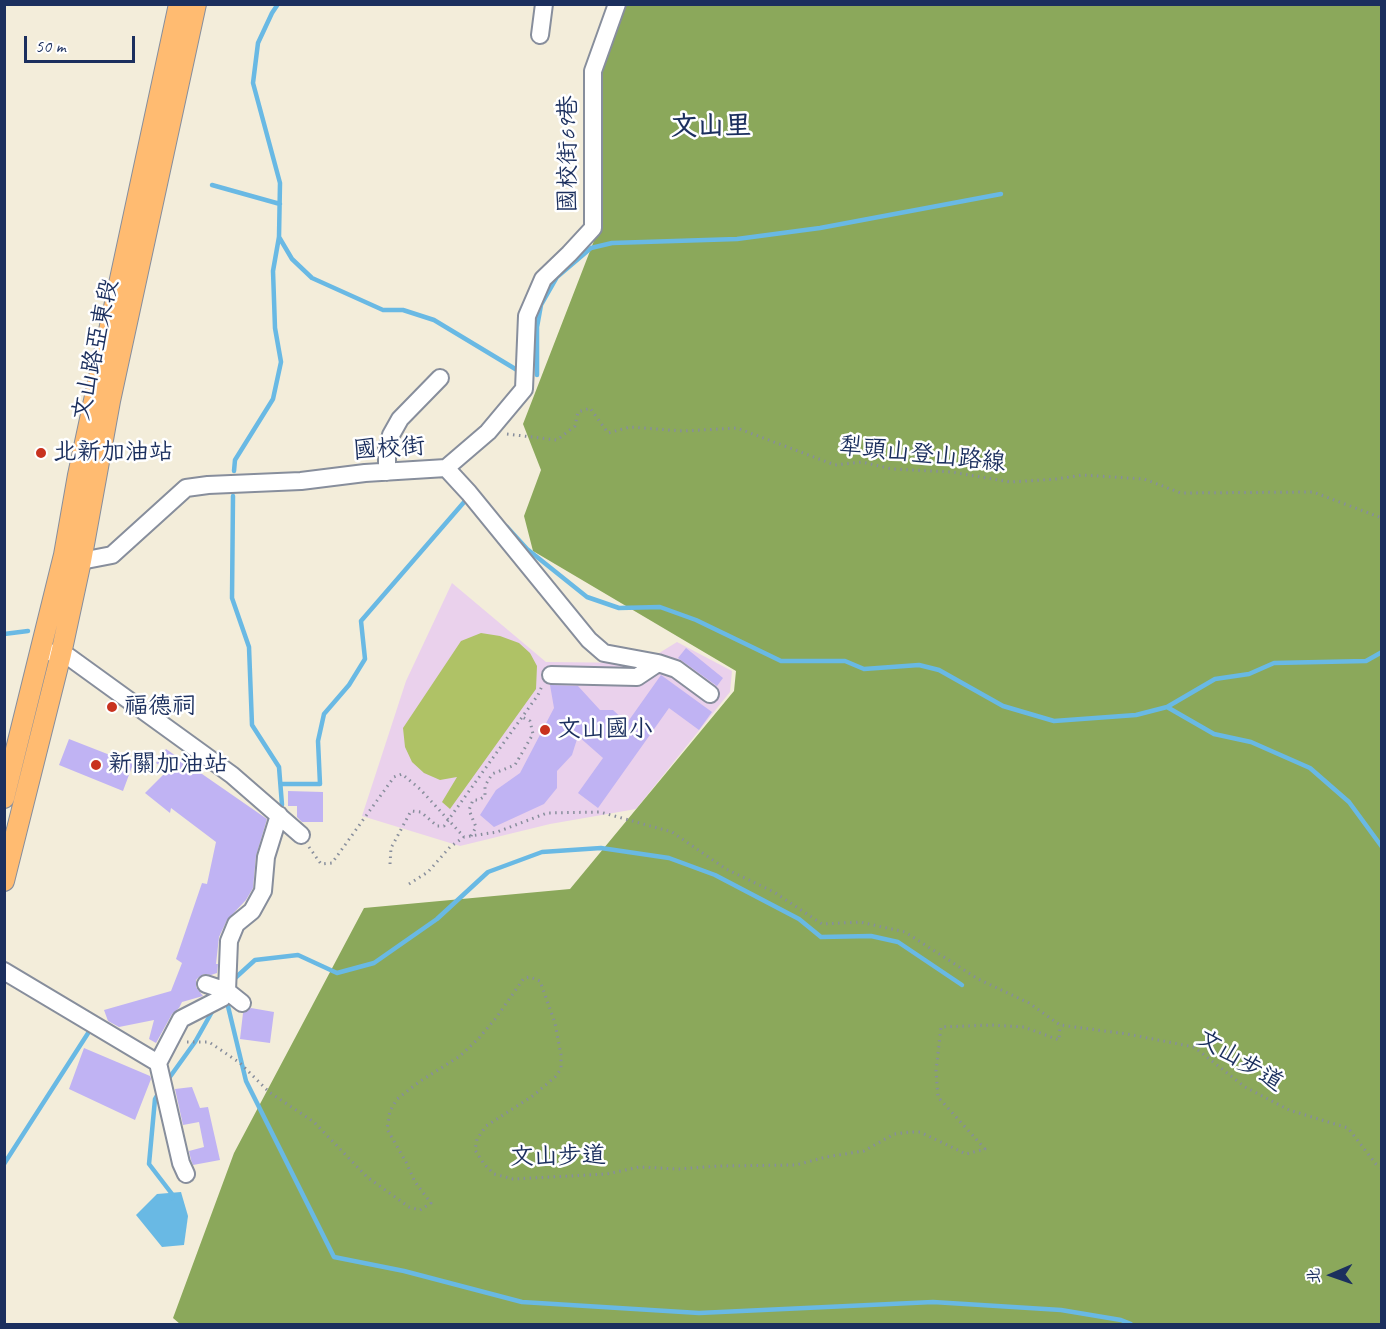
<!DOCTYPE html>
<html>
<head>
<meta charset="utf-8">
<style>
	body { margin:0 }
	#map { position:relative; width:1386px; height:1329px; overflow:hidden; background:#f3edda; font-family:Caveat,"LXGW WenKai TC",sans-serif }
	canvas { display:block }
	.frame { position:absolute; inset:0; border:6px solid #1b2f5e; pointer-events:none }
	.north { position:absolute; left:1302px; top:1245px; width:60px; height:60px; -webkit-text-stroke:4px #fff; paint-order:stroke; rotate:268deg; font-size:16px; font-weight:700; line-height:24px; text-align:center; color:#1b2f5e }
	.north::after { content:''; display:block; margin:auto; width:21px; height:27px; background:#1b2f5e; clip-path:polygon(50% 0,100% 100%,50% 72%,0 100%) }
	.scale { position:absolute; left:24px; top:36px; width:111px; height:27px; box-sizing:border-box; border:3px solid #1b2f5e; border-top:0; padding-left:8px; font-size:18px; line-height:21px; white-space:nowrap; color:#1b2f5e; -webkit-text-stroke:4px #fff; paint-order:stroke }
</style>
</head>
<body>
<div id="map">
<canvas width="1386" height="1329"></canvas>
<div class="frame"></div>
<div class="north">北</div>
<div class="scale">50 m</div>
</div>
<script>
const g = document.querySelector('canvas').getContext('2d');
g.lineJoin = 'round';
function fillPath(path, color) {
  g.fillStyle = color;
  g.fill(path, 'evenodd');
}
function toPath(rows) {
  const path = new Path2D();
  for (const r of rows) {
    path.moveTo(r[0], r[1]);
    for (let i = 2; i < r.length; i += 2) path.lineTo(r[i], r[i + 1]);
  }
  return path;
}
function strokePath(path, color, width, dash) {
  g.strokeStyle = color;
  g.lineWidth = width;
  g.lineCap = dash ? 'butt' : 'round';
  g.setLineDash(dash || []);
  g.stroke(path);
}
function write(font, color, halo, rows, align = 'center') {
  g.font = font + ' Caveat,"LXGW WenKai TC",sans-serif';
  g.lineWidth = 5;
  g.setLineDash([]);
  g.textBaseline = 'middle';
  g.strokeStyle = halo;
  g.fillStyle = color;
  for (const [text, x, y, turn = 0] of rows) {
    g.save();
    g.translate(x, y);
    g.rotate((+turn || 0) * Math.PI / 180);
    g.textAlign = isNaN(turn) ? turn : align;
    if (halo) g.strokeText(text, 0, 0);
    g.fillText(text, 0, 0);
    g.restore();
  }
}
const built = toPath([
	[452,583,546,662,643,663,677,642,732,671,730,692,636,809,550,824,460,846,362,816,406,681]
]);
const green = toPath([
	[481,633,500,636,519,643,530,653,537,666,536,689,450,809,442,802,457,777,440,780,424,773,412,762,405,747,403,728,461,641]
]);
const forest = toPath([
	[617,5,1381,5,1381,1324,180,1324,173,1318,234,1153,364,908,570,889,734,691,736,671,533,551,524,516,541,470,523,424,602,220,585,102]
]);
const water = toPath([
	[181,1192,188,1216,184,1245,162,1247,136,1215,157,1194]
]);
const stream = toPath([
	[212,185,280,204],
	[279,237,292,259,312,278,383,310,403,310,434,320,517,370],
	[537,375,537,327,541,305,557,277,591,248,612,243,737,239,820,228,1001,194],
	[234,471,235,460,273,399,281,362,275,328,273,271,279,237,280,183,253,83,258,43,272,13,278,4],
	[233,496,232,598,249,647,252,725,279,767,282,805],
	[507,527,527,549,587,597,619,608,660,607,696,620,781,661,845,661,864,669,919,665,939,670,1003,706,1054,721,1136,715,1167,707,1215,679,1249,674,1274,663,1366,661,1382,652],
	[4,634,28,631],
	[1167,707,1214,734,1251,742,1310,768,1349,802,1382,847],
	[281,784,320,784,318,741,324,714,349,685,365,659,361,621,465,501],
	[233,980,255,960,298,955,337,973,374,963,437,919,488,872,542,852,601,848,669,858,715,875,799,919,821,937,871,936,898,942,962,985],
	[226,998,246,1081,334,1257,404,1271,522,1302,699,1313,933,1302,1061,1310,1121,1320,1131,1324],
	[167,1081,195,1042,213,1010],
	[159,1092,155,1099,149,1164,172,1194,172,1198],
	[4,1164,92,1027]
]);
const building = toPath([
	[686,648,723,678,717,686,678,658],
	[661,675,712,712,699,730,669,708,598,808,578,793,603,758,578,736,572,755,557,771,557,788,544,804,494,827,480,815,496,790,520,773,554,708,550,685,578,686,600,710,613,710,627,723],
	[69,739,133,764,123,791,59,765],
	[166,749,267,819,256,856,253,888,246,900,227,920,219,937,216,964,218,964,217,973,211,975,204,974,199,977,196,980,196,987,203,996,182,1002,179,1008,172,1014,156,1043,149,1039,154,1020,119,1027,108,1021,104,1010,171,991,182,963,176,959,202,883,207,884,216,842,171,808,170,813,145,793,167,771,156,763],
	[288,791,323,792,323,822,302,822,297,817,297,806,288,806],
	[251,1008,274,1012,270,1043,240,1039,243,1013],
	[84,1048,150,1076,151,1079,135,1120,69,1089],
	[192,1087,200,1108,208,1107,220,1160,193,1165,191,1160,189,1151,204,1147,199,1122,183,1125,175,1089]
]);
const path = toPath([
	[507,434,557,440,575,426,578,412,590,408,608,433,630,427,683,431,737,428,835,465,862,462,892,469,952,472,1010,482,1057,479,1082,475,1144,479,1181,493,1313,492,1382,518],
	[471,836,476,827,469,810,473,800,479,800,485,796,485,786,492,774,515,765,533,734,530,721,522,717],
	[309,847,321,864,332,863,394,777,402,774,420,789,464,837,497,832,547,813,600,812,672,832,726,869,774,892,822,924,860,922,905,932,978,979,1029,1003,1060,1025,1127,1034,1194,1047,1245,1087,1289,1110,1348,1128,1376,1164,1382,1168],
	[390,864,391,848,411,811,421,812,437,826,444,826,538,695,542,686],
	[409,884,428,872,450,847,464,837],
	[187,1042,209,1042,240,1063,269,1092,314,1122,367,1177,409,1207,420,1210,431,1203,415,1182,406,1162,387,1129,390,1111,397,1099,419,1082,460,1056,479,1038,496,1018,524,978,530,977,540,981,555,1023,561,1055,561,1069,555,1077,534,1095,486,1126,477,1139,475,1150,484,1164,494,1174,513,1179,607,1174,639,1167,679,1169,718,1166,796,1165,826,1157,864,1151,894,1134,910,1132,920,1132,966,1154,985,1149,938,1097,936,1071,941,1027,991,1025,1024,1027,1059,1040,1060,1025]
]);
const minor = toPath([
	[540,35,544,4],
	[446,468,488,432,524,389,527,316,543,279,569,254,593,228,593,71,617,4],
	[387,472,387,449,391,435,400,419,440,378],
	[71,557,81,561,112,555,186,488,208,485,301,481,365,473,446,468,469,493,589,640,604,653,658,663],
	[41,650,69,657,232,775,301,835],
	[551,675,637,677,658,663,676,669,710,694],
	[4,971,158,1063],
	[206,984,227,991,229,941,236,924,252,911,263,891,266,857,279,815],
	[186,1174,181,1163,158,1063,181,1019,222,998,227,991,242,1003]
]);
const major = toPath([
	[4,798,64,555,78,475,179,4],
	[4,881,61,654,81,561,110,401,196,4]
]);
const markers = [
	[41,453,6,"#c8321e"],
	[112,707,6,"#c8321e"],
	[545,730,6,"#c8321e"],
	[96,765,6,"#c8321e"]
];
const streetNames = [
	["國校街69巷",569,154,-90],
	["文山路亞東段",96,350,-78],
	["國校街",389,449,-4],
	["犁頭山登山路線",922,455,6],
	["文山步道",1240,1061,31],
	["文山步道",558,1157,-1]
];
const poiNames = [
	["北新加油站",53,453],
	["福德祠",124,707],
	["文山國小",557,730],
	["新關加油站",108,765]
];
const quarterNames = [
	["文山里",711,127]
];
fillPath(built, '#ead1ec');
fillPath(green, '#afc266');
fillPath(forest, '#8ba85b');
fillPath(water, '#69b9e4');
strokePath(stream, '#69b9e4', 4.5);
fillPath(building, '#c0b3f3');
strokePath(minor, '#878e9c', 20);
strokePath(major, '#878e9c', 22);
strokePath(path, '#878e9c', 3, [1.5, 4.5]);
strokePath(minor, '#fff', 16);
strokePath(major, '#ffbb71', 20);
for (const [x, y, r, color] of markers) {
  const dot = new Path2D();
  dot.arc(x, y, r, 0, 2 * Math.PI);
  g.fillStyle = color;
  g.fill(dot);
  strokePath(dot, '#fff', 2);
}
write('24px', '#1b2f5e', '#fff', streetNames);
write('24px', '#1b2f5e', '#fff', poiNames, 'left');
write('bold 27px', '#1b2f5e', '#fff', quarterNames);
</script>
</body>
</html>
